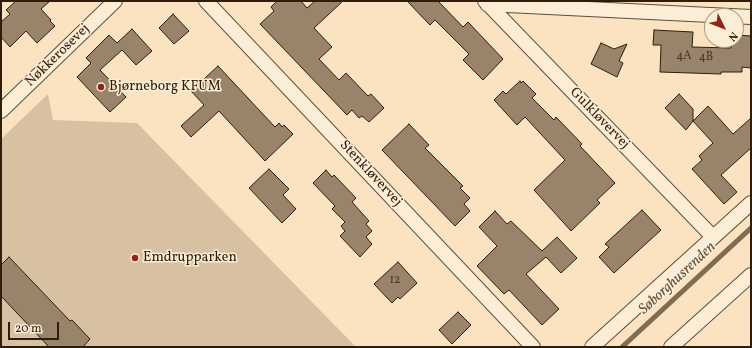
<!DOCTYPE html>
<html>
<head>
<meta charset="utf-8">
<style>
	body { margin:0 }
	#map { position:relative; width:752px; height:348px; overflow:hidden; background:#fbe3c2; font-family:Vollkorn,serif }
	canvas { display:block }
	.frame { position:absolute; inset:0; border:2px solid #2d1d0a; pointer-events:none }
	.north { position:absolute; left:704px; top:8px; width:40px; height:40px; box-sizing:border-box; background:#fcedd7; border:1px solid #a99a85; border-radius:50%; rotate:133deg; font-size:11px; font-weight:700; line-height:16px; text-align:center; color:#2d1d0a }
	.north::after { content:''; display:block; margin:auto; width:14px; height:18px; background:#8f2418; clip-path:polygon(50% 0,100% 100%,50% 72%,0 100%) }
	.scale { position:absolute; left:8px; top:322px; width:51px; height:18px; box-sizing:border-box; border:2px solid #2d1d0a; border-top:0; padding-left:5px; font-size:12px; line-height:14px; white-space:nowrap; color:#2d1d0a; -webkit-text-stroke:3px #fcedd7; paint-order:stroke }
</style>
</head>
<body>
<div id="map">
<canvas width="752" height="348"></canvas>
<div class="frame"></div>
<div class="north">N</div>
<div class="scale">20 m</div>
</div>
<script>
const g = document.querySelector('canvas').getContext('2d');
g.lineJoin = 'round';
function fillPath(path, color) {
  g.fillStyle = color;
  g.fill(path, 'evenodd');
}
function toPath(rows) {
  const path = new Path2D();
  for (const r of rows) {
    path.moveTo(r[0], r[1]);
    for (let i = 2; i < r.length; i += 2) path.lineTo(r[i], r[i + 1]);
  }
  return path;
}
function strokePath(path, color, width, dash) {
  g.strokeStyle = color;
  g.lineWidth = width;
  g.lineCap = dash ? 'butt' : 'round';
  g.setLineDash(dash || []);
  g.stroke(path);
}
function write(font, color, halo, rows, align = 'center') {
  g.font = font + ' Vollkorn,serif';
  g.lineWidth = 3;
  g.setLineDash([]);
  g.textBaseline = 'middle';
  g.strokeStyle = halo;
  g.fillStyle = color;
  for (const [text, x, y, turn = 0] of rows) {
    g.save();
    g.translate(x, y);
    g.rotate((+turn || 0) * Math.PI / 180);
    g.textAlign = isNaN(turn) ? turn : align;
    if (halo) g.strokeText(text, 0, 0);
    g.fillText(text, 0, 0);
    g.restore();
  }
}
const green = toPath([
	[48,94,53,120,137,123,356,347,1,347,1,139]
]);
const stream = toPath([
	[622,347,751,228]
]);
const building = toPath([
	[16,1,50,1,41,9,51,20,50,21,55,26,37,43,26,31,10,47,1,37,1,22,10,14,6,10,16,1],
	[277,1,301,1,307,8,315,1,343,1,314,28,332,47,319,59,339,80,346,73,368,96,371,94,384,108,369,122,362,116,359,118,352,110,347,115,260,24,274,11,271,7,277,1],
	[407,1,438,1,463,27,468,22,503,59,483,80,463,60,469,54,435,20,430,25,407,1],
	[173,14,189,31,174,44,159,28,173,14],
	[132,29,152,51,136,65,122,50,100,70,126,97,110,112,77,77,91,63,86,58,109,35,117,43,132,29],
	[654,30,693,32,692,47,731,48,732,40,736,40,736,35,751,36,751,68,742,67,742,72,721,72,721,74,660,72,661,45,653,45,654,30],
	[601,43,614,49,627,44,619,61,623,63,617,77,591,64,601,43],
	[218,66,275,127,279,123,282,127,284,125,293,134,265,161,219,111,191,137,181,126,204,105,191,91,218,66],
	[520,81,521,83,523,81,536,94,532,98,554,120,556,117,582,144,580,146,615,183,597,200,600,203,571,231,534,190,565,160,525,117,517,125,494,100,503,91,506,94,520,81],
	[679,94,693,109,693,121,708,106,733,134,751,118,751,148,721,175,737,192,724,204,692,169,702,160,699,156,713,143,693,121,686,130,665,108,679,94],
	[409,124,429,145,425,148,463,186,460,188,470,198,464,204,470,211,455,226,382,150,409,124],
	[269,169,289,189,283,195,296,209,282,223,249,188,269,169],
	[326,170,332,177,334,175,356,198,352,202,369,221,366,224,372,231,366,237,372,244,360,257,340,236,345,231,341,226,345,222,332,209,335,206,313,183,326,170],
	[642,210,661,230,614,273,599,257,609,247,605,244,642,210],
	[495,211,507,224,511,221,542,251,557,237,577,258,561,273,546,257,526,274,559,309,542,325,509,290,504,294,477,266,497,246,479,227,495,211],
	[9,257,70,321,72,320,90,339,83,347,49,347,1,296,1,265,9,257],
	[398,262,417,283,400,299,398,297,392,303,374,284,398,262],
	[458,312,471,325,452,344,439,330,458,312]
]);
const street = toPath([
	[206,1,533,347],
	[485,1,713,237],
	[487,4,751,17],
	[1,111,115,1],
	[592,347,751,203],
	[671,347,751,275]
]);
const markers = [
	[101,87,4,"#8f2418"],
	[135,258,4,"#8f2418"]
];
const numberNames = [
	["4A",684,57],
	["4B",706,58],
	["12",395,281]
];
const streetNames = [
	["Nøkkerosevej",58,56,-44],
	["Gulkløvervej",599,119,46],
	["Stenkløvervej",370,174,47]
];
const poiNames = [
	["Bjørneborg KFUM",109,87],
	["Emdrupparken",143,258]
];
const waterNames = [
	["Søborghusrenden",678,279,-43]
];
fillPath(green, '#d8c1a3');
strokePath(stream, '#7f6c53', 5);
fillPath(building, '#98846a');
strokePath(building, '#2d1d0a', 1);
strokePath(street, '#604e38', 16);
strokePath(street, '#fcedd7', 14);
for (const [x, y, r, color] of markers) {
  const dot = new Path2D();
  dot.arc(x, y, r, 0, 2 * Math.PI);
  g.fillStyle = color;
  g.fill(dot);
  strokePath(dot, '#fcedd7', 1.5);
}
write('12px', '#483722', null, numberNames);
write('14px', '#2d1d0a', '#fcedd7', streetNames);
write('14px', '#2d1d0a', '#fcedd7', poiNames, 'left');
write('italic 15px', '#63513a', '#fcedd7', waterNames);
</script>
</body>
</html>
